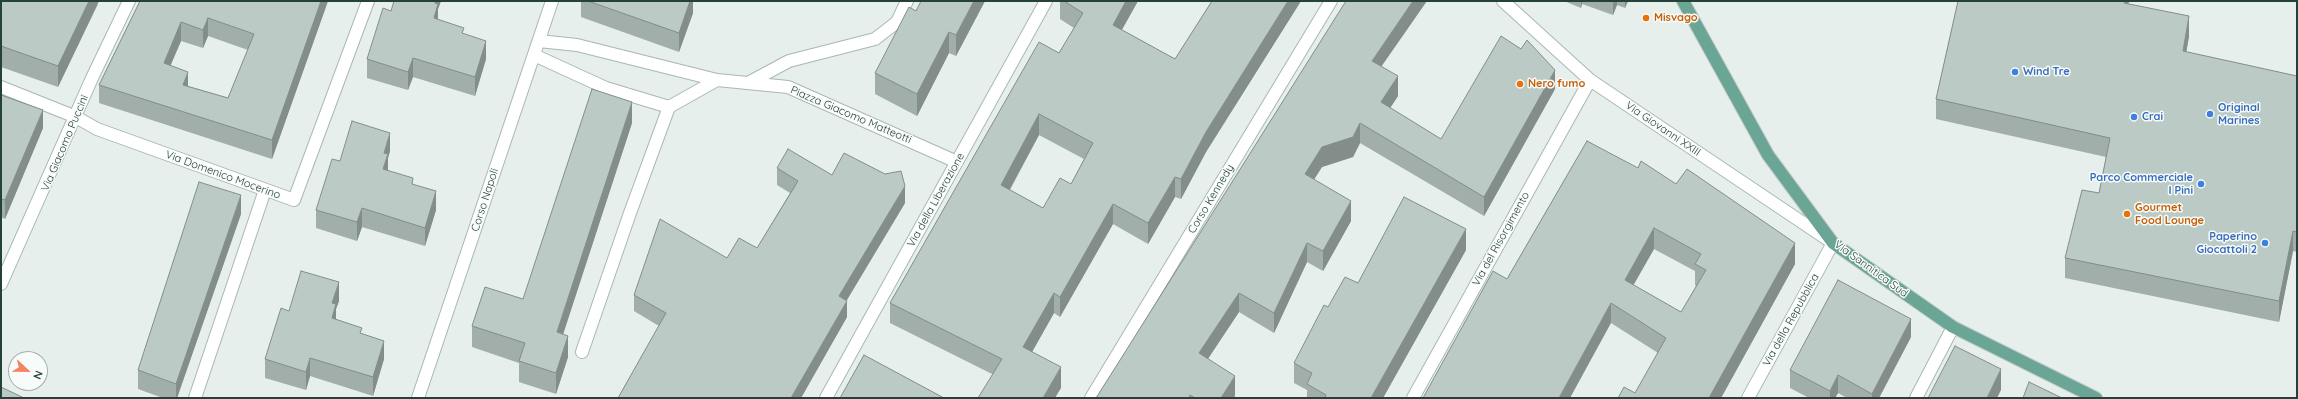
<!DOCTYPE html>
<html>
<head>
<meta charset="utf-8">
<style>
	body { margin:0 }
	#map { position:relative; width:2298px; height:399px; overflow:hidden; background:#e6efeb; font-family:Quicksand,sans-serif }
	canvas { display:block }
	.frame { position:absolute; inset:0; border:2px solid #24423a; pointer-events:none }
	.north { position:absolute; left:8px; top:351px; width:40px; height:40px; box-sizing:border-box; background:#f7fbf9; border:1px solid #a3b1ad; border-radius:50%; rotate:112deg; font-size:11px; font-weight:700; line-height:16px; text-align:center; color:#24423a }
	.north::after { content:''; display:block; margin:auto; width:14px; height:18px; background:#f4845f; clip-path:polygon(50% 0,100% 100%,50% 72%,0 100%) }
</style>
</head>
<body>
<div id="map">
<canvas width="2298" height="399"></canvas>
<div class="frame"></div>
<div class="north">N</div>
</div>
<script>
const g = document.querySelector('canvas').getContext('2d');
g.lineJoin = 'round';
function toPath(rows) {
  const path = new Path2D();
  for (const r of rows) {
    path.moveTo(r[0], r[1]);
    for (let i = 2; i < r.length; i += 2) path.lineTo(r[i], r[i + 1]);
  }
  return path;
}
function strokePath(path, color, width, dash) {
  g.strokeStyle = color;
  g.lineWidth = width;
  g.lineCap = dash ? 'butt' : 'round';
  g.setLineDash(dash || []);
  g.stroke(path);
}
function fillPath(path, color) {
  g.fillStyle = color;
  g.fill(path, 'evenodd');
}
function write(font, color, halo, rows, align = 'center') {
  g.font = font + ' Quicksand,sans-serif';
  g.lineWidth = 3;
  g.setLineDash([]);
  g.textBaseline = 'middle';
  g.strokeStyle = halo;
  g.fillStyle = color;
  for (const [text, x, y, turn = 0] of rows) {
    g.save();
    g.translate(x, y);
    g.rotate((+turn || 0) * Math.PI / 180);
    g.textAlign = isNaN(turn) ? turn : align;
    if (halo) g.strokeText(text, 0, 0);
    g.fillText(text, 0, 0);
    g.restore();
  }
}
const minor = toPath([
	[1503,1,1590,80,1833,243,1748,398],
	[539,41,577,45,717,80,788,87,957,162],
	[534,55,606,88,669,107,717,80],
	[748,83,789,61,875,39,897,22,907,1],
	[1,87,76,117,97,129,294,200,368,1],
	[1,284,92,78,129,1],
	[582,352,630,213,669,107],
	[195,398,265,190],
	[418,398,552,1],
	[826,398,1046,1],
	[1091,398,1331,1],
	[1413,398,1590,80],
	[1916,398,1953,327]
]);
const major = toPath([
	[1683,1,1768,155,1833,243,1953,327,2096,398]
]);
const wall = toPath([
	[1,1,98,4,58,87,1,67],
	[140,1,328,1,272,159,99,103,99,85],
	[208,36,248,50,228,98,188,86,170,65,181,41,203,48],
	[394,1,441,1,438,9,438,20,464,34,486,59,475,96,413,77,408,90,367,78,367,59,391,11],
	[581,1,693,1,693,13,679,52,581,17],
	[985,1,956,56,949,53,917,116,875,94,875,73,916,11],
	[1060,1,1138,1,1122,30,1175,59,1212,1,1301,1,1206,152,1181,199,1175,197,1148,244,1113,224,1060,317,1054,313,1032,352,1061,388,992,374,890,323,890,303,1059,53,1074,28,1060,19],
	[1039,135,1084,159,1071,184,1043,208,1010,190],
	[1564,1,1628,1,1625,8,1617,5,1613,15,1582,4,1581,8],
	[1958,1,2129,1,2128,4,2189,36,2186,52,2297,76,2297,252,2293,251,2279,322,2065,278,2065,258,2099,193,2106,157,1936,119,1936,99],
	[1382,66,1398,96,1390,108,1441,139,1555,89,1484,216,1360,143,1353,157,1322,167,1314,179,1351,221,1323,271,1307,262,1274,333,1239,312,1208,359,1235,396,1233,398,1096,398],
	[1,95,43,128,5,219,1,217],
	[632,123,563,334,568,357,556,394,519,382,519,363,472,347,472,326,523,299],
	[1587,141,1795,264,1721,398,1618,398,1635,393,1658,353,1611,323,1507,279],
	[1654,249,1695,271,1695,285,1696,286,1681,312,1633,285],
	[390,151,388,158,388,170,413,184,436,210,425,246,362,227,357,241,316,228,316,210,340,161],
	[777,168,832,175,905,203,847,300,847,317,801,398,618,398,659,326,634,311,634,295,727,258,757,248,790,193,777,185],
	[241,214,177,398,163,398,138,389,138,370],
	[1466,250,1383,398,1307,398,1307,390,1294,383,1294,363,1328,307,1358,283],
	[339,301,336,309,336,320,362,334,384,359,373,396,310,376,306,390,265,378,265,359,289,311],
	[1911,337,1879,398,1847,398,1838,393,1835,398,1809,398,1790,388,1790,370]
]);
const shadedWall = toPath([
	[89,1,99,1,58,87,58,66],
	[321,1,328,1,272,159,272,140],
	[435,1,441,1,438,9,438,23,434,37,435,3],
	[690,1,693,1,693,13,679,52,679,33],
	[974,1,985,1,956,56,956,35],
	[1126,1,1138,1,1113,45,1113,25],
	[1288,1,1301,1,1206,152,1181,199,1181,179,1206,132],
	[1413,1,1427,1,1372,80,1372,61],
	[1581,1,1582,1,1582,4,1581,8],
	[1613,1,1617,1,1617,5,1613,15],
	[1625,1,1628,1,1625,8],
	[2125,1,2129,1,2124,24,2124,3],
	[2189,16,2189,36,2183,72,2183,51],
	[208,18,208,36,203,48,203,30],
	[181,22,181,41,164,81,164,63],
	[949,32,949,53,917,116,917,94],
	[486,41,486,59,475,96,475,77],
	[413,58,413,77,408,90,408,72],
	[1555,70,1555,89,1484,216,1484,197],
	[188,72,188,90,183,85],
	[1398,76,1398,96,1381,122,1381,102],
	[632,102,632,123,557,353,557,332],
	[43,110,43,128,5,219,5,200],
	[1039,114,1039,135,1001,205,1001,185],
	[1360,123,1360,143,1353,157,1322,167,1305,194,1305,174,1322,147],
	[390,133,390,151,388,158,388,173,383,188,384,153],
	[1175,177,1175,197,1148,244,1148,223],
	[905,186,905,203,839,313,839,296],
	[436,191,436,210,425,246,425,228],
	[241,195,241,214,177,398,176,398,176,384],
	[1351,201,1351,221,1323,271,1323,251],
	[1113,204,1113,224,1060,317,1060,297],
	[362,208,362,227,357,241,357,222],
	[1654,228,1654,249,1625,300,1625,280],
	[1466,229,1466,250,1383,398,1371,398],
	[2293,231,2293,251,2279,322,2279,301],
	[1307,243,1307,262,1274,333,1274,313],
	[1795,243,1795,264,1721,398,1709,398],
	[339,282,339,301,336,309,336,323,332,318,332,303],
	[1054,293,1054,313,1023,368,1023,347],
	[1239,293,1239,312,1199,372,1199,353],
	[847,301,847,317,801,398,791,398],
	[1611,303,1611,323,1570,398,1559,398],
	[1911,319,1911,337,1879,398,1872,398,1872,394],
	[568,336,568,357,556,394,556,373],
	[384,341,384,359,373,396,373,377],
	[310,358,310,376,306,390,306,372],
	[1061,367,1061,388,1055,398,1043,398],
	[2001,369,2001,390,1997,398,1987,398],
	[1838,375,1838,393,1835,398,1830,398,1830,391],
	[1235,376,1235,396,1233,398,1221,398]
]);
const building = toPath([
	[1,1,89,1,58,66,1,46,1,1],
	[140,1,321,1,272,140,99,85,140,1],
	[208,18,254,34,228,98,183,85,188,72,164,63,181,22,203,30,208,18],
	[394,1,435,1,435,3,438,4,434,18,464,28,462,33,486,41,475,77,413,58,408,72,367,59,383,8,391,11,394,1],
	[588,1,690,1,679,33,588,1],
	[921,1,974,1,956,35,949,32,917,94,875,73,909,7,916,11,921,1],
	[1064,1,1126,1,1113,25,1175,59,1212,1,1288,1,1206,132,1181,179,1175,177,1148,223,1113,204,1060,297,1054,293,1023,347,1061,367,1043,398,978,398,1002,359,890,303,1039,42,1059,53,1083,13,1064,1],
	[1039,114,1093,143,1071,184,1060,178,1043,208,1001,185,1039,114],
	[1346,1,1413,1,1372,61,1398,76,1381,102,1441,139,1501,36,1521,49,1527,40,1555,70,1484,197,1360,123,1353,137,1322,147,1305,174,1351,201,1323,251,1307,243,1274,313,1239,293,1199,353,1235,376,1221,398,1195,398,1190,395,1189,398,1096,398,1115,368,1346,1],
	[1958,1,2125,1,2124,3,2189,16,2183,51,2297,76,2297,232,2293,231,2279,301,2065,258,2082,190,2099,193,2110,138,1936,99,1958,1],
	[592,89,632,102,557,332,568,336,556,373,519,361,525,343,472,326,485,287,523,299,592,89],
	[1,95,43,110,5,200,1,199,1,95],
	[352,121,390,133,384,153,388,154,383,169,413,178,412,184,436,191,425,228,362,208,357,222,316,210,332,159,340,161,352,121],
	[1587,141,1638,168,1641,161,1676,184,1687,169,1795,243,1709,398,1618,398,1624,387,1635,393,1666,338,1611,303,1559,398,1423,398,1493,271,1507,279,1587,141],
	[1654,228,1701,254,1695,264,1706,270,1681,312,1625,280,1654,228],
	[788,149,832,175,844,153,885,174,901,171,905,186,839,296,847,301,791,398,618,398,666,313,634,295,660,219,727,258,739,238,757,248,798,181,777,168,788,149],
	[199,182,241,195,176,384,138,370,199,182],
	[1404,197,1466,229,1371,398,1325,398,1326,395,1307,384,1312,373,1294,363,1324,305,1328,307,1345,277,1358,283,1404,197],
	[301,271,339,282,332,303,336,304,332,318,362,328,360,333,384,341,373,377,310,358,306,372,265,359,281,308,289,311,301,271],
	[1838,280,1911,319,1872,394,1838,375,1830,391,1790,370,1838,280],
	[1955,346,2001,369,1987,398,1928,398,1955,346],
	[864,355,944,398,840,398,864,355],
	[2029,382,2062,398,2023,398,2029,382],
	[1,387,24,398,1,398,1,387]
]);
const markers = [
	[1646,18,4,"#e8710a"],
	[2015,72,4,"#3f7fe0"],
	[1520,84,4,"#e8710a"],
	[2210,114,4,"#3f7fe0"],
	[2134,117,4,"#3f7fe0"],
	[2201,184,4,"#3f7fe0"],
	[2127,214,4,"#e8710a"],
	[2265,243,4,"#3f7fe0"]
];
const foodNames = [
	["Misvago",1654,18],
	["Nero fumo",1528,84],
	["Gourmet",2135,208],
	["Food Lounge",2135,221]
];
const shopNames = [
	["Wind Tre",2023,72],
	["Original",2218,108],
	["Marines",2218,121],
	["Crai",2142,117],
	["Parco Commerciale",2193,178,"right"],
	["I Pini",2193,191,"right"],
	["Paperino",2257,237,"right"],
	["Giocattoli 2",2257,250,"right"]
];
const streetNames = [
	["Piazza Giacomo Matteotti",851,115,23],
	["Via Giovanni XXIII",1663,129,34],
	["Via Giacomo Puccini",65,143,-67],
	["Via Domenico Mocerino",223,175,20],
	["Corso Kennedy",1211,199,-59],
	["Corso Napoli",485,200,-72],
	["Via della Liberazione",936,200,-61],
	["Via del Risorgimento",1501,239,-61],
	["Via Sannitica Sud",1871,269,36],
	["Via della Repubblica",1791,320,-61]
];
strokePath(minor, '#a8b8b2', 14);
strokePath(major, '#c2cac8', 14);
strokePath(minor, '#fff', 12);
strokePath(major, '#6aa596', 12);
fillPath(wall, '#a1aea9');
fillPath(shadedWall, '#838d89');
fillPath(building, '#bbcac4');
strokePath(building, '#838d89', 1);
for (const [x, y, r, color] of markers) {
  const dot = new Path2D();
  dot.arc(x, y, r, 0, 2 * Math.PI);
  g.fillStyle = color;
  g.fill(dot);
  strokePath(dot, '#f7fbf9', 1.5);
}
write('bold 11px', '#c56008', '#f7fbf9', foodNames, 'left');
write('bold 11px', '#366cbe', '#f7fbf9', shopNames, 'left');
write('11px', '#24423a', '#f7fbf9', streetNames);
</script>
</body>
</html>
